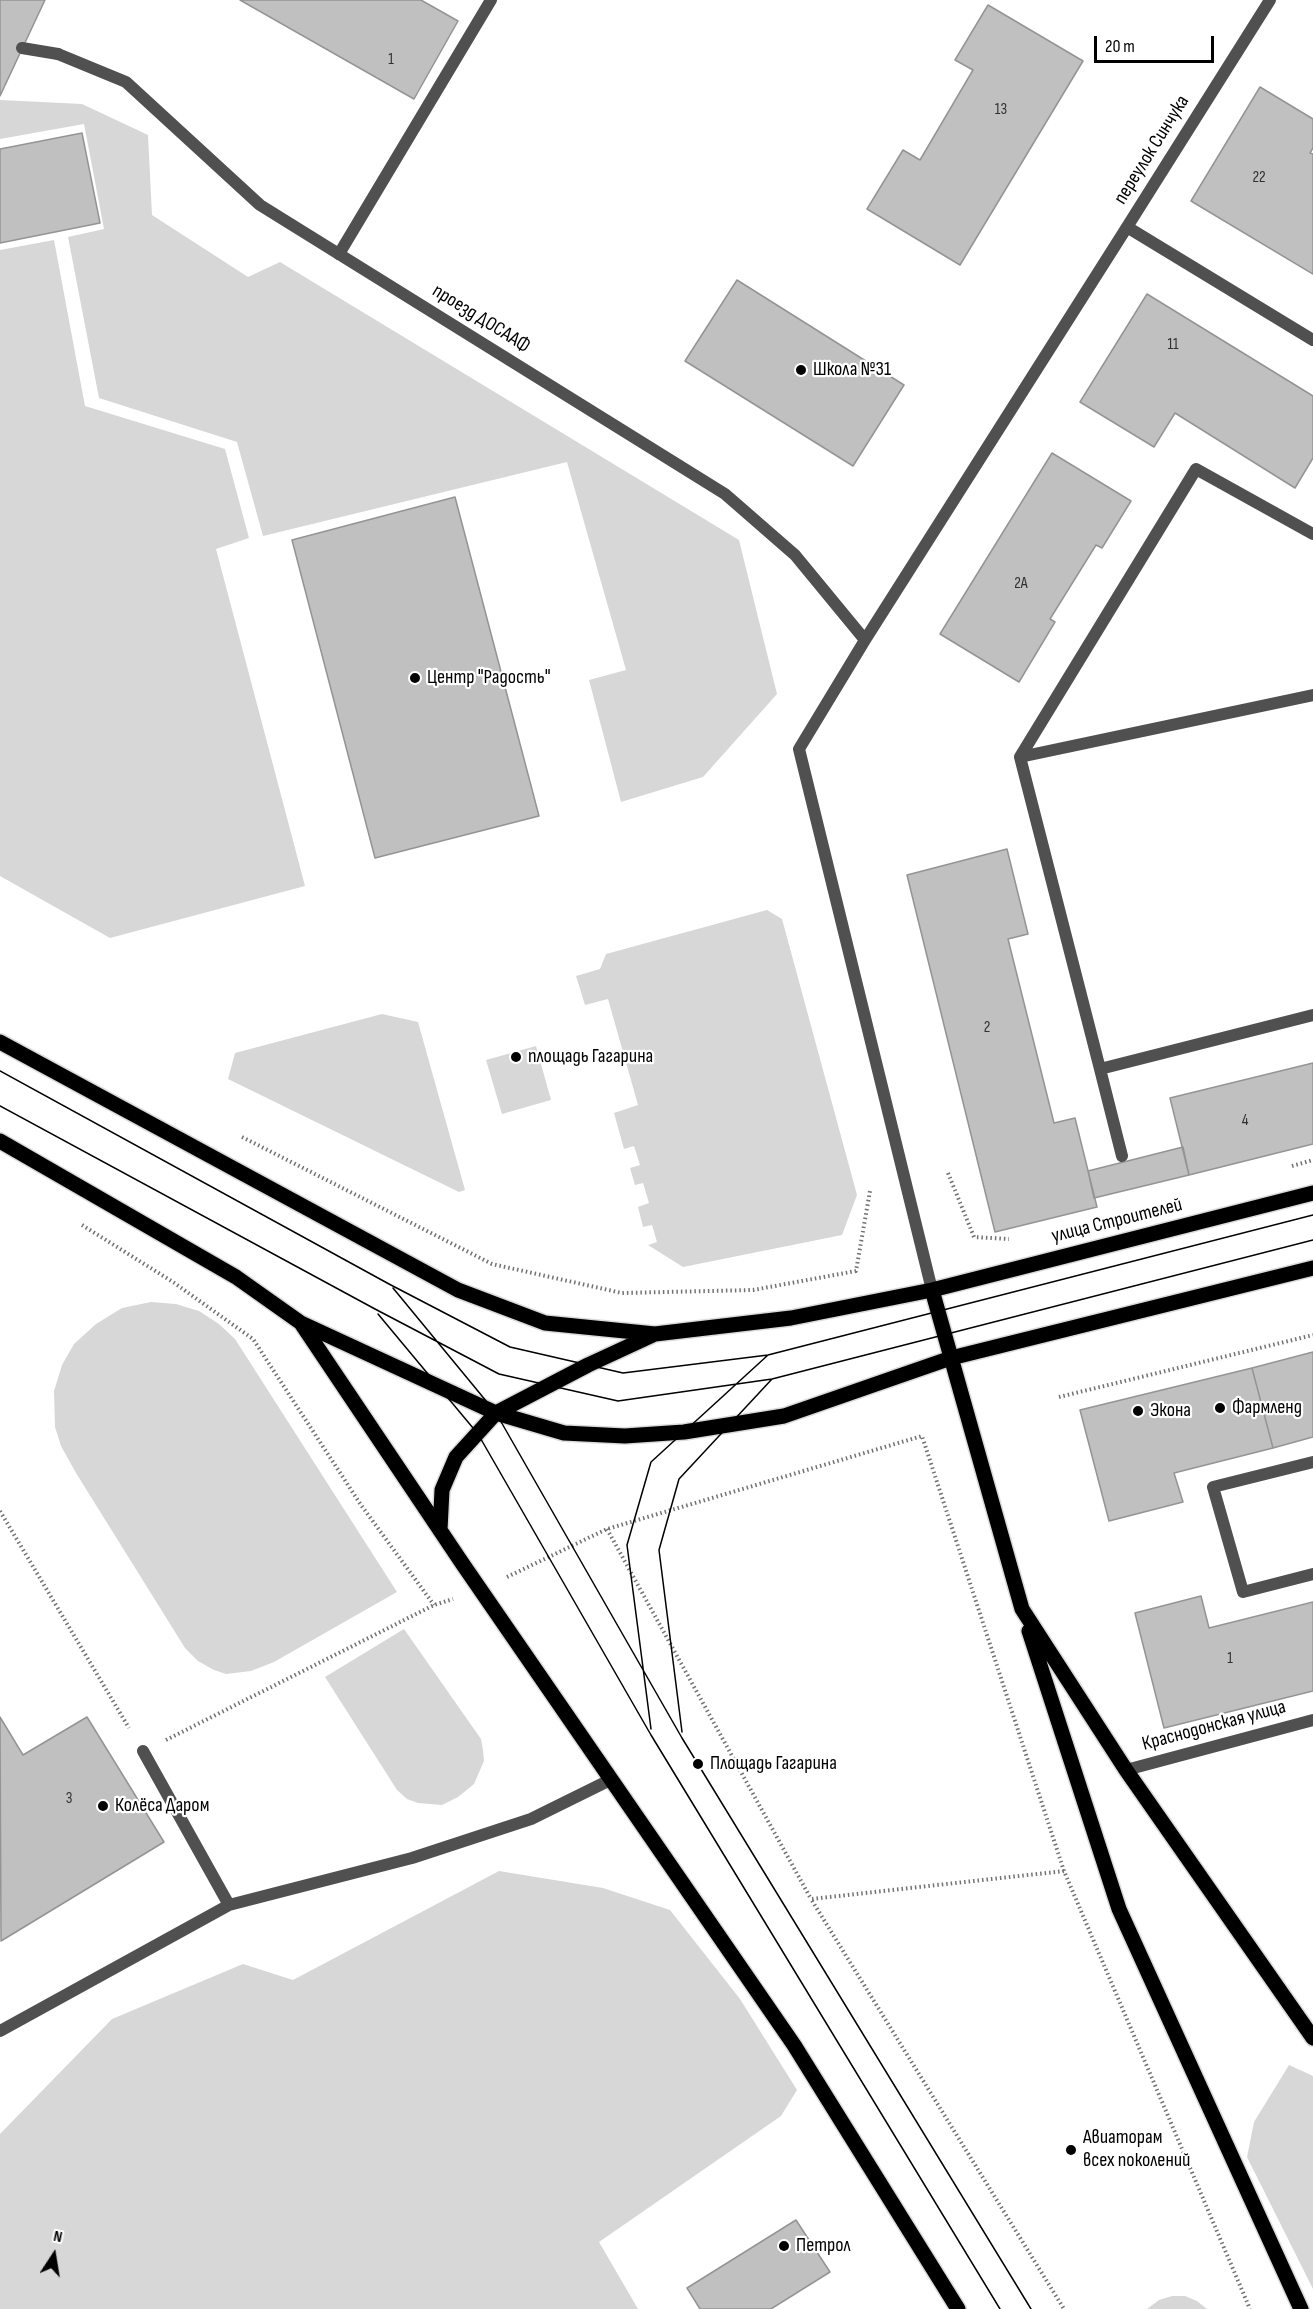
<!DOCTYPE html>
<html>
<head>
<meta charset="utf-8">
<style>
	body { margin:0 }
	#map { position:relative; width:1313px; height:2309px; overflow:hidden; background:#fff; font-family:"Sofia Sans Condensed",sans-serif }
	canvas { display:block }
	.north { position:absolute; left:24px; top:2225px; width:60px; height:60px; -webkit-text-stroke:4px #fff; paint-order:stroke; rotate:12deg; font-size:16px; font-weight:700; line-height:24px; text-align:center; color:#000 }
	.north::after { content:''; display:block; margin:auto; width:21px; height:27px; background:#000; clip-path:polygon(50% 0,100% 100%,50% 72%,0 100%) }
	.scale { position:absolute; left:1094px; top:36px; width:120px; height:27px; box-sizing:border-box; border:3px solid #000; border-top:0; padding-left:8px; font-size:18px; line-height:21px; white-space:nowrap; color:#000; -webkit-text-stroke:4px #fff; paint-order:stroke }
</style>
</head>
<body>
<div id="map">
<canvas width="1313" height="2309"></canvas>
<div class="north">N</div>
<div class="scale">20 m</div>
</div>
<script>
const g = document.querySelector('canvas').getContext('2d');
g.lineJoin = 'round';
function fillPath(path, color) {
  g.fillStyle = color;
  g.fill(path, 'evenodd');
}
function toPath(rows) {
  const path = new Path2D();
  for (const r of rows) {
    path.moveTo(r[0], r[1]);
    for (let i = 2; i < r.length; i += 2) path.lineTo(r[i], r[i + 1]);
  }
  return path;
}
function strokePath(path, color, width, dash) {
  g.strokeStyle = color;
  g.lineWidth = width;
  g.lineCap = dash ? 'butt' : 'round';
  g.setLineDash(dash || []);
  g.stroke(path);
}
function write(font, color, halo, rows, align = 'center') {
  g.font = font + ' "Sofia Sans Condensed",sans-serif';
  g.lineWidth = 4.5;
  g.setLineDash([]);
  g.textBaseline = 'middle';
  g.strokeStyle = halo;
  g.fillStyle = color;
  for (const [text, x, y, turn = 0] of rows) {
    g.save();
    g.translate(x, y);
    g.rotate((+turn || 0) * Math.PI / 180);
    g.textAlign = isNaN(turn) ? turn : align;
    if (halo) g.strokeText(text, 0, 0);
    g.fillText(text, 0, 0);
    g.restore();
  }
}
const green = toPath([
	[0,100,82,104,148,135,152,215,248,277,280,262,739,540,777,694,703,777,621,802,589,680,626,670,567,462,263,536,237,442,99,398,68,237,104,229,84,124,0,139],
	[54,240,85,406,225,449,249,538,216,549,305,886,110,938,0,876,0,250],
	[767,910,782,919,857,1195,842,1235,683,1267,648,1245,657,1242,652,1225,643,1227,638,1207,649,1203,643,1183,635,1185,630,1168,640,1165,634,1146,624,1149,614,1113,638,1105,608,999,585,1005,576,976,600,969,606,954],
	[382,1014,418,1022,465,1190,459,1192,228,1079,235,1053],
	[536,1046,551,1100,502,1114,486,1060],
	[151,1302,176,1304,199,1311,219,1324,235,1339,397,1592,274,1662,251,1671,226,1674,214,1670,198,1661,185,1648,76,1473,61,1446,55,1427,54,1391,62,1365,74,1344,96,1324,122,1308],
	[404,1629,481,1739,483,1750,484,1761,474,1784,458,1797,442,1805,418,1803,407,1799,397,1790,325,1677],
	[499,1871,603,1888,670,1910,740,1999,797,2090,781,2116,599,2242,638,2309,0,2309,0,2134,112,2019,243,1964,293,1980],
	[1289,2065,1313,2076,1313,2289,1247,2157,1254,2122],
	[1172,2296,1185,2296,1197,2301,1207,2309,1147,2309,1159,2300]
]);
const building = toPath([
	[0,0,45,0,0,96,0,0],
	[240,0,421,0,458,21,414,99,240,0],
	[988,5,1083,61,960,265,867,209,903,150,920,160,973,70,955,60,988,5],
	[1260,87,1313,119,1313,148,1310,153,1313,154,1313,274,1191,201,1260,87],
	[82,133,100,223,0,243,0,149,82,133],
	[737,280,904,385,853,466,685,361,737,280],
	[1147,294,1313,396,1313,458,1295,488,1175,413,1154,447,1080,402,1147,294],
	[1052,453,1131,501,1102,548,1096,545,1050,619,1055,622,1019,682,940,634,1052,453],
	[455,497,539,816,375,858,292,540,455,497],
	[1007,849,1028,934,1008,939,1054,1123,1075,1118,1097,1207,995,1232,907,875,1007,849],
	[1313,1063,1313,1144,1189,1175,1170,1098,1313,1063],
	[1183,1147,1189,1175,1094,1198,1088,1171,1183,1147],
	[1313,1352,1313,1437,1273,1448,1252,1368,1313,1352],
	[1252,1368,1273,1448,1174,1473,1183,1502,1109,1521,1080,1410,1252,1368],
	[1201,1596,1209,1628,1313,1602,1313,1691,1164,1728,1135,1613,1201,1596],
	[0,1717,23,1755,87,1717,164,1842,1,1941,0,1717],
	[796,2220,830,2272,771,2309,700,2309,687,2288,796,2220]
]);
const path = toPath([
	[242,1137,492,1264,622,1293,753,1290,856,1271,870,1191],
	[1292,1166,1313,1160],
	[948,1173,974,1237,1009,1239],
	[82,1225,173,1282,253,1339,361,1505,434,1605],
	[1059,1397,1313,1335],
	[0,1511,129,1728],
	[607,1529,811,1899],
	[507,1577,607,1529,922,1436,1064,1871,1250,2309],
	[166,1740,434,1605,453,1599],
	[1064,1871,811,1899,1064,2309]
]);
const lane = toPath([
	[22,48,58,54],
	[339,254,491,0],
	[1313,534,1196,469,1020,757,1100,1069,1313,1015],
	[1020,757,1313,695],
	[1100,1069,1122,1156],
	[1313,1462,1213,1487,1243,1592,1313,1574],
	[143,1751,229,1905],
	[0,2031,229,1905,412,1858,531,1819,612,1779]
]);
const street = toPath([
	[1270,0,1127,227,1313,340],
	[58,54,126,82,260,205,725,494,795,555,865,640],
	[932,1290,799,749,865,640,1127,227],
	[1126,1770,1313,1720]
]);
const primary = toPath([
	[0,1042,458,1290,545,1323,655,1334,791,1318,932,1290,1313,1193],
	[0,1141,236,1277,301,1323,496,1413,564,1433,625,1436,684,1432,784,1416,951,1358,1313,1268],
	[932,1290,1022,1609,1126,1770,1313,2038],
	[301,1323,462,1563,794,2045,958,2309],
	[440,1530,442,1490,456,1457,496,1413,588,1365,655,1334],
	[1029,1631,1119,1909,1301,2309]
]);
const tram = toPath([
	[0,1071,389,1284,510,1347,623,1373,768,1355,1313,1215],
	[0,1106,375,1309,499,1374,618,1401,772,1379,1313,1240],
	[393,1288,496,1413,682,1738,1031,2309],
	[378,1314,478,1434,651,1735,1000,2309],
	[651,1729,627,1545,651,1462,768,1355],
	[682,1732,659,1550,679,1479,772,1379]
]);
const markers = [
	[801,370,6,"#000"],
	[415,678,6,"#000"],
	[516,1057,6,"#000"],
	[1220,1408,6,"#000"],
	[1138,1411,6,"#000"],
	[698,1764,6,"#000"],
	[103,1806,6,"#000"],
	[1071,2150,6,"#000"],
	[784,2246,6,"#000"]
];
const numberNames = [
	["1",391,60],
	["13",1001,110],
	["22",1259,178],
	["11",1173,345],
	["2А",1021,584],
	["2",987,1028],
	["4",1245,1121],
	["1",1230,1659],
	["3",69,1799]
];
const streetNames = [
	["переулок Синчука",1152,150,-58],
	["проезд ДОСААФ",481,319,32],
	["улица Строителей",1117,1221,-14],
	["Краснодонская улица",1214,1726,-15]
];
const poiNames = [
	["Школа №31",813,370],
	["Центр \"Радость\"",427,678],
	["площадь Гагарина",528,1057],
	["Фармленд",1232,1408],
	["Экона",1150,1411],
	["Площадь Гагарина",710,1764],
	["Колёса Даром",115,1806],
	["Авиаторам",1083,2138],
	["всех поколений",1083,2161],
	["Петрол",796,2246]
];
fillPath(green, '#d7d7d7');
fillPath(building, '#c0c0c0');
strokePath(building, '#949494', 1.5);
strokePath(primary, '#dbdbdb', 18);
strokePath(path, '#727272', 4, [1.5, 3]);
strokePath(lane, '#505050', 12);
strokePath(street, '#505050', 12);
strokePath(primary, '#000', 15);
strokePath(tram, '#000', 1.5);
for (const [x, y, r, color] of markers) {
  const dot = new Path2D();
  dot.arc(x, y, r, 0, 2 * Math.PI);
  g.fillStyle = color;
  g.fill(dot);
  strokePath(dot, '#fff', 2);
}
write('16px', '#303030', null, numberNames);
write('20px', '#000', '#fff', streetNames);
write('20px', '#000', '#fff', poiNames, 'left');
</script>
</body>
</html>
